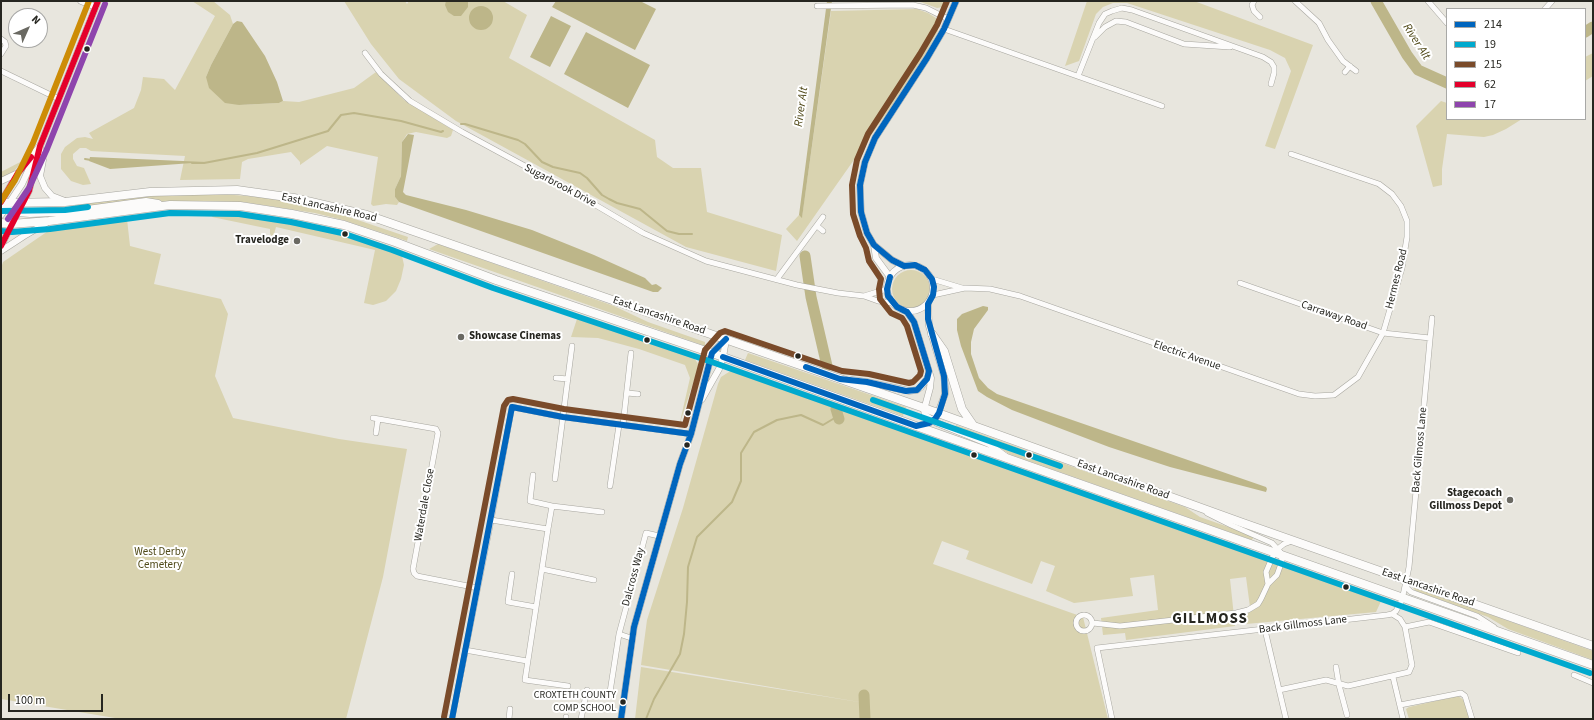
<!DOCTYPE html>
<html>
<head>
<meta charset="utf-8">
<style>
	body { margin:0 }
	#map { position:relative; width:1594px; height:720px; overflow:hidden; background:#e8e6de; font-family:"Source Sans 3",sans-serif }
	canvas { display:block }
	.frame { position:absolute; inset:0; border:2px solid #262620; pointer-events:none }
	.legend { position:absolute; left:1446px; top:8px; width:140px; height:112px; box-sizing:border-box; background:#fff; border:1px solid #a8a8a6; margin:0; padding:5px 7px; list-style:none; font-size:12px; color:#262620 }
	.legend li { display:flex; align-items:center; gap:8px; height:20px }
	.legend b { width:20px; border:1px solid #a8a8a6 }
	.north { position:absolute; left:8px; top:8px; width:40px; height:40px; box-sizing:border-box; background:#fff; border:1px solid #a8a8a6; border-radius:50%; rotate:45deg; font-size:11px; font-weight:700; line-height:16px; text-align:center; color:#262620 }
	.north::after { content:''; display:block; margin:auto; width:14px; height:18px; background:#6a6962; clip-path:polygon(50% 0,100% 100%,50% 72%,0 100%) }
	.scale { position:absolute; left:8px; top:694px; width:95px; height:18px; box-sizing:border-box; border:2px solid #262620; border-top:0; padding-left:5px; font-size:12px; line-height:14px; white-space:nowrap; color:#262620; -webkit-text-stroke:3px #fff; paint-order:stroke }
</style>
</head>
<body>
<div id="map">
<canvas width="1594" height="720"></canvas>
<div class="frame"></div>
<ul class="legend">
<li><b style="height:5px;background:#0065bd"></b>214</li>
<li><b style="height:5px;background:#00a9ce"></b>19</li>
<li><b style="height:5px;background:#7a4b2a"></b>215</li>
<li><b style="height:5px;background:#e4002b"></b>62</li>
<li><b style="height:5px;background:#8e44ad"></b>17</li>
</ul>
<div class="north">N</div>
<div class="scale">100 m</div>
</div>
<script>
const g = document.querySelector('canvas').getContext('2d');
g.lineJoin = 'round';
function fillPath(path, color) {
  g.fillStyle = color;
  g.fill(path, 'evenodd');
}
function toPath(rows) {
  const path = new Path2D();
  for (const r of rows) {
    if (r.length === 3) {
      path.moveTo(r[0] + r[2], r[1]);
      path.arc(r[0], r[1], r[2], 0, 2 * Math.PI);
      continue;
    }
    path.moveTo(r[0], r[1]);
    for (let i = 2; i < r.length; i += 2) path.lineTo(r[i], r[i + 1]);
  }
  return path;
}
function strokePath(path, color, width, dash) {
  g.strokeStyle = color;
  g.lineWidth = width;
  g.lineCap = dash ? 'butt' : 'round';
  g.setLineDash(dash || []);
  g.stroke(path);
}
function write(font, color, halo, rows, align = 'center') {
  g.font = font + ' "Source Sans 3",sans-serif';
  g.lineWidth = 4;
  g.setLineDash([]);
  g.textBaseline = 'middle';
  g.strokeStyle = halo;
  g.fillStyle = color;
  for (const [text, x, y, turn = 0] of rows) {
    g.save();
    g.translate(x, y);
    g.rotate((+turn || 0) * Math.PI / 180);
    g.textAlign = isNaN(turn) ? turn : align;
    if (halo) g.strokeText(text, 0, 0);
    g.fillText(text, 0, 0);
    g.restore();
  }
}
const green = toPath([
	[192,1,213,1,230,15,233,24,211,65,206,77,239,105,279,103,283,101,299,102,354,88,376,72,404,100,453,130,451,136,447,138,416,132,407,134,402,142,401,176,395,189,395,197,399,202,397,205,386,204,373,206,371,204,378,157,327,146,300,165,300,162,291,152,248,159,242,162,240,179,180,180,185,156,91,151,86,148,80,148,73,154,73,159,77,166,84,168,91,184,83,185,71,181,61,169,61,154,65,147,77,138,85,137,93,139,89,133,134,108,141,90,143,77,164,79,175,90,215,16],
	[344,1,405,1,407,4,409,1,503,1,527,15,509,58,655,140,657,157,673,168,701,168,707,212,782,235,776,271,686,247,456,121,399,79,371,44],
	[918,1,949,1,943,7,937,8],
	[1087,1,1194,1,1313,45,1275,149,1265,146,1291,71,1285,58,1270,50,1127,3,1113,3,1103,7,1096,14,1079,61,1065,66],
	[917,9,928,13,936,18,938,31,926,53,891,107,797,241,786,229,799,215,802,217,831,11],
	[1593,53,1593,76,1585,81,1585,57],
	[1441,101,1447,103,1447,119,1522,119,1506,129,1493,135,1484,137,1447,134,1442,169,1442,185,1433,187,1416,126],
	[24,160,14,171,1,178,1,172],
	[208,193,273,198,332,209,346,216,408,237,407,241,343,220,315,213,243,202,167,202,151,201,81,209,75,207,75,205,141,197,174,194],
	[213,214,250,217,314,227,342,234,342,236,347,237,348,236,384,244,396,249,402,256,404,265,401,279,396,291,386,301,373,305,364,303,375,250,276,227,272,242,270,241,271,235,270,234,270,229,212,217],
	[127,219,130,246,161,254,154,284,221,299,228,314,215,376,233,418,339,439,407,449,383,577,346,719,121,719,1,699,1,268,3,262,51,229],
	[438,244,614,306,648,322,705,342,705,346,429,249],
	[911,289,19],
	[578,316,694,358,699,365,679,426,690,378,685,365,639,349,598,338,571,337],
	[748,353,906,407,903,416,745,360],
	[732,370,1207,539,1382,599,1376,612,1246,624,1245,608,1250,607,1246,577,1230,579,1235,626,1126,640,1125,633,1103,635,1101,618,1158,610,1154,575,1130,578,1133,596,1074,603,1046,591,1055,566,1041,561,1032,584,966,559,969,551,942,541,933,564,1083,617,1108,719,635,719,641,667,865,703,641,665,647,620,683,508,718,384,721,377],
	[956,425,1185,507,1200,517,1234,529,1253,537,1253,538,1252,540,1009,454,993,443,955,427],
	[1413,587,1593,651,1593,660,1508,629,1488,617,1416,591,1413,588],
	[1458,696,1464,700,1469,717,1468,719,1409,719,1406,709,1409,707]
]);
const water = toPath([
	[446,1,468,1,468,7,461,16,454,16,448,12,445,5],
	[556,1,640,1,656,9,635,50,552,7],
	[827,1,832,1,802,218,799,215],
	[481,18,12],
	[551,16,571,26,550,67,530,57],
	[237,21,242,22,265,56,277,82,283,101,279,103,239,105,225,103,209,88,206,77,211,65,233,24],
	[586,32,650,65,628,108,564,74],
	[408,134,414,135,403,192,406,195,466,210,532,230,594,255,645,278,652,285,656,284,662,288,658,292,653,292,399,202,395,197,395,189,401,176,402,142],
	[90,157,206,162,110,169,89,161],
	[983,306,988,307,988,310,974,329,971,342,971,354,979,378,988,388,997,394,1266,487,1267,489,1266,492,1170,467,1109,447,1012,410,987,397,978,391,961,346,957,330,957,319,962,314]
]);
const stream = toPath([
	[461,124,465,124,518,140,525,144,542,162,553,167,580,173,587,178,602,195,609,199,617,203,640,209,667,231,679,234,692,234],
	[85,159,91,160],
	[192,163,204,163,257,153,328,131,341,115,354,113,401,121,441,132,443,131],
	[646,719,654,699,680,654,684,634,687,602,688,567,697,537,732,502,741,481,741,453,754,432,777,420,801,415,823,425,838,416]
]);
const river = toPath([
	[1376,1,1407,55,1418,70,1447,83],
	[1585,32,1593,27],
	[805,256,811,297,827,366],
	[836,409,839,419],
	[864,695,865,719]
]);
const minor = toPath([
	[1254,1,1252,5,1254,11,1260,17],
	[1295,1,1319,23,1328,40,1343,61,1356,71],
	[1428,1,1447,23],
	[817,6,913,5,926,8,948,19],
	[1545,9,1552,1],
	[944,29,1162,106],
	[1095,37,1105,27,1116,21,1126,22,1184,44,1230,47],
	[1,39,5,42,6,46,1,54],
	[365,53,381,74,410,101,462,132,582,197,643,233,706,261,797,285,838,293,864,296,878,301,892,303],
	[1,71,59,99],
	[1345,72,1350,66],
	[1078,76,1099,23,1105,14,1112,11,1122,8,1132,10,1263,57,1271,62,1274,67,1274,73,1271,84],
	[817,226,823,231],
	[777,279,823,217],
	[932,279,962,288],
	[1240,283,1383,333,1430,338],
	[933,295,965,288,990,289,1020,296,1299,394,1315,396,1334,395,1358,377,1383,333,1402,268,1407,237,1407,221,1401,206,1392,194,1379,184,1291,154],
	[864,296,887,289],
	[556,378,568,379],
	[627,393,638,394],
	[373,418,436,429,438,433,413,569,414,573,417,576,478,588],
	[623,425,631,353],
	[376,433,378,419],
	[533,475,530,501,552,506,548,529],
	[555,479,572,346],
	[610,486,619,425],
	[552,506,602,512],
	[491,520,548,529,525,680,568,686],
	[542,569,594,580],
	[512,574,508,602,536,607],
	[1406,582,1407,588,1411,592,1477,616,1494,627],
	[1268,584,1266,572,1275,551,1284,544,1292,541],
	[1084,623,8],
	[1093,623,1120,626,1236,613,1248,610,1258,604,1261,599,1268,584,1277,575,1282,561,1281,553,1272,543,1231,525,1207,513],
	[1405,627,1429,622,1518,653],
	[1265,630,1286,719],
	[619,634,631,638],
	[465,650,527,661],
	[1336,667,1339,685,1347,715],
	[1574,675,1593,683],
	[1393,677,1403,719],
	[1279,690,1326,680,1348,686,1409,672,1412,665,1405,627,1400,619,1392,614],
	[610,692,619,634,646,533,659,536],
	[1400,705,1461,693,1465,696,1472,719],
	[452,719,490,526,512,407,563,417,691,434],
	[509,719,510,709],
	[566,719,566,717],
	[581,719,587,690],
	[1112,719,1097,648,1387,615,1392,614,1396,611,1402,600,1409,567,1432,318]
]);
const tertiary = toPath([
	[81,1,96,7],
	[40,147,43,160,40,176,45,188,52,196,65,201],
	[1,181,18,173],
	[1,202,18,173,39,147],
	[1,215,22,184,34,158],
	[874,245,892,260,904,266],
	[1,246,29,191,40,146,98,1],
	[1,251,24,236,48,222],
	[910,288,23],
	[890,277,876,258,874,245,867,233,861,212,860,185,865,162,875,138,927,58,944,29,956,1],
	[907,312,914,322,931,378,930,388,924,410,925,415,937,423,989,444,1005,456],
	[852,380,867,382,909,391,917,390,921,387,927,379,929,374],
	[702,399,719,369,723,357,726,340],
	[918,426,929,423,937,416,945,394,945,388,944,376,929,326,928,304],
	[621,719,634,627,680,464,691,434,712,353,726,339]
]);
const trunk = toPath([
	[1,203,65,202,150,192,237,190,294,198,367,215,924,408,1243,523,1593,646],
	[1,203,17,212,30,213,80,211,146,202,158,204],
	[1,223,11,224,49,221,170,205,240,206,292,214,344,225,395,242,496,280,712,353,916,426,1593,665],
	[932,334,944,351,962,409,973,425]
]);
const bus1 = toPath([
	[904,266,892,260,874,245,867,233,861,212,860,185,865,162,875,138,927,58,944,29,956,1],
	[890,277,887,289,888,296,897,307,907,312],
	[723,357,916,426,929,423,935,419,939,413,945,394,944,376,928,319,928,304,933,295,934,287,932,279,925,270,915,265,904,266],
	[806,367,840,379,867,382,906,391,917,390,927,379,929,371,914,322,907,312],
	[452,719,512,407,563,417,691,434],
	[621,719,634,627,680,464,691,434,712,353,726,339]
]);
const bus2 = toPath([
	[1,211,65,210,88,207],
	[1,231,12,232,50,229,170,213,239,214,291,222,342,233,392,250,493,288,709,361,1590,673],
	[873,400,1060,466]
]);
const bus3 = toPath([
	[444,717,504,406,508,400,513,399,564,409,685,425,705,350,720,333,725,331,842,371,869,374,909,383,913,382,920,375,921,371,907,326,902,318,891,313,880,299,879,289,881,279,869,261,866,248,860,236,853,214,852,185,857,160,868,134,920,54,937,25,947,1]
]);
const bus4 = toPath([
	[1,202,18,173,31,157],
	[1,246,29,191,40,146,98,1]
]);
const bus5 = toPath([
	[8,219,29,188,47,149,105,4]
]);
const bus6 = toPath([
	[1,201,15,180,33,143,89,1]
]);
const markers = [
	[87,49,3.5,"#262620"],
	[345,234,3.5,"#262620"],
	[297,241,4,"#6a6962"],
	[461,337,4,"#6a6962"],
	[647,340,3.5,"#262620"],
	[798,356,3.5,"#262620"],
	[688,413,3.5,"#262620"],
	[687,445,3.5,"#262620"],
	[974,455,3.5,"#262620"],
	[1029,455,3.5,"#262620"],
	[1510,500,4,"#6a6962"],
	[1346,587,3.5,"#262620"],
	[623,702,3.5,"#262620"]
];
const busNames = [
	["CROXTETH COUNTY",616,696],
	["COMP SCHOOL",616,709]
];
const streetNames = [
	["Sugarbrook Drive",560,186,28],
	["East Lancashire Road",329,208,13],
	["Hermes Road",1397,279,-76],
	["East Lancashire Road",659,316,19],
	["Carraway Road",1334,316,19],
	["Electric Avenue",1187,356,19],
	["Back Gilmoss Lane",1420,450,-85],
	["East Lancashire Road",1123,480,20],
	["Waterdale Close",425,505,-80],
	["Dalcross Way",634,577,-75],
	["East Lancashire Road",1428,588,19],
	["Back Gillmoss Lane",1303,625,-7]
];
const poiNames = [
	["Travelodge",289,241],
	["Showcase Cinemas",469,337,"left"],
	["Stagecoach",1502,494],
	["Gillmoss Depot",1502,507]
];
const parkNames = [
	["West Derby",160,553],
	["Cemetery",160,566]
];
const waterNames = [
	["River Alt",1416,42,57],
	["River Alt",802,107,-82]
];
const districtNames = [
	["GILLMOSS",1210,620]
];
fillPath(green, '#d9d3b0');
fillPath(water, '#bdb689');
strokePath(stream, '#bdb689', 2);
strokePath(river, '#bdb689', 11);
strokePath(minor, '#a7a69f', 6);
strokePath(tertiary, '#a7a69f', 7);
strokePath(trunk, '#a7a69f', 9);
strokePath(minor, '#fcfbfa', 5);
strokePath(tertiary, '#fcfbfa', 6);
strokePath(trunk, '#fcfbfa', 8);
strokePath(bus1, '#0065bd', 6);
strokePath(bus2, '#00a9ce', 6);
strokePath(bus3, '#7a4b2a', 6);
strokePath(bus4, '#e4002b', 6);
strokePath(bus5, '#8e44ad', 6);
strokePath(bus6, '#cd8c06', 6);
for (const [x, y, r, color] of markers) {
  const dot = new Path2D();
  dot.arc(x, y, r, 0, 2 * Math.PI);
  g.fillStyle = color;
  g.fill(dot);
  strokePath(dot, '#fff', 1.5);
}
write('10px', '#262620', '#fff', busNames, 'right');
write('11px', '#262620', '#fff', streetNames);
write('bold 11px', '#262620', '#fff', poiNames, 'right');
write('11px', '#504a19', '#fff', parkNames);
write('italic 12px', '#4f4817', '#fff', waterNames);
g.letterSpacing = '1px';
write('bold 15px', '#262620', '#fff', districtNames);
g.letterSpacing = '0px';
</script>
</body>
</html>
